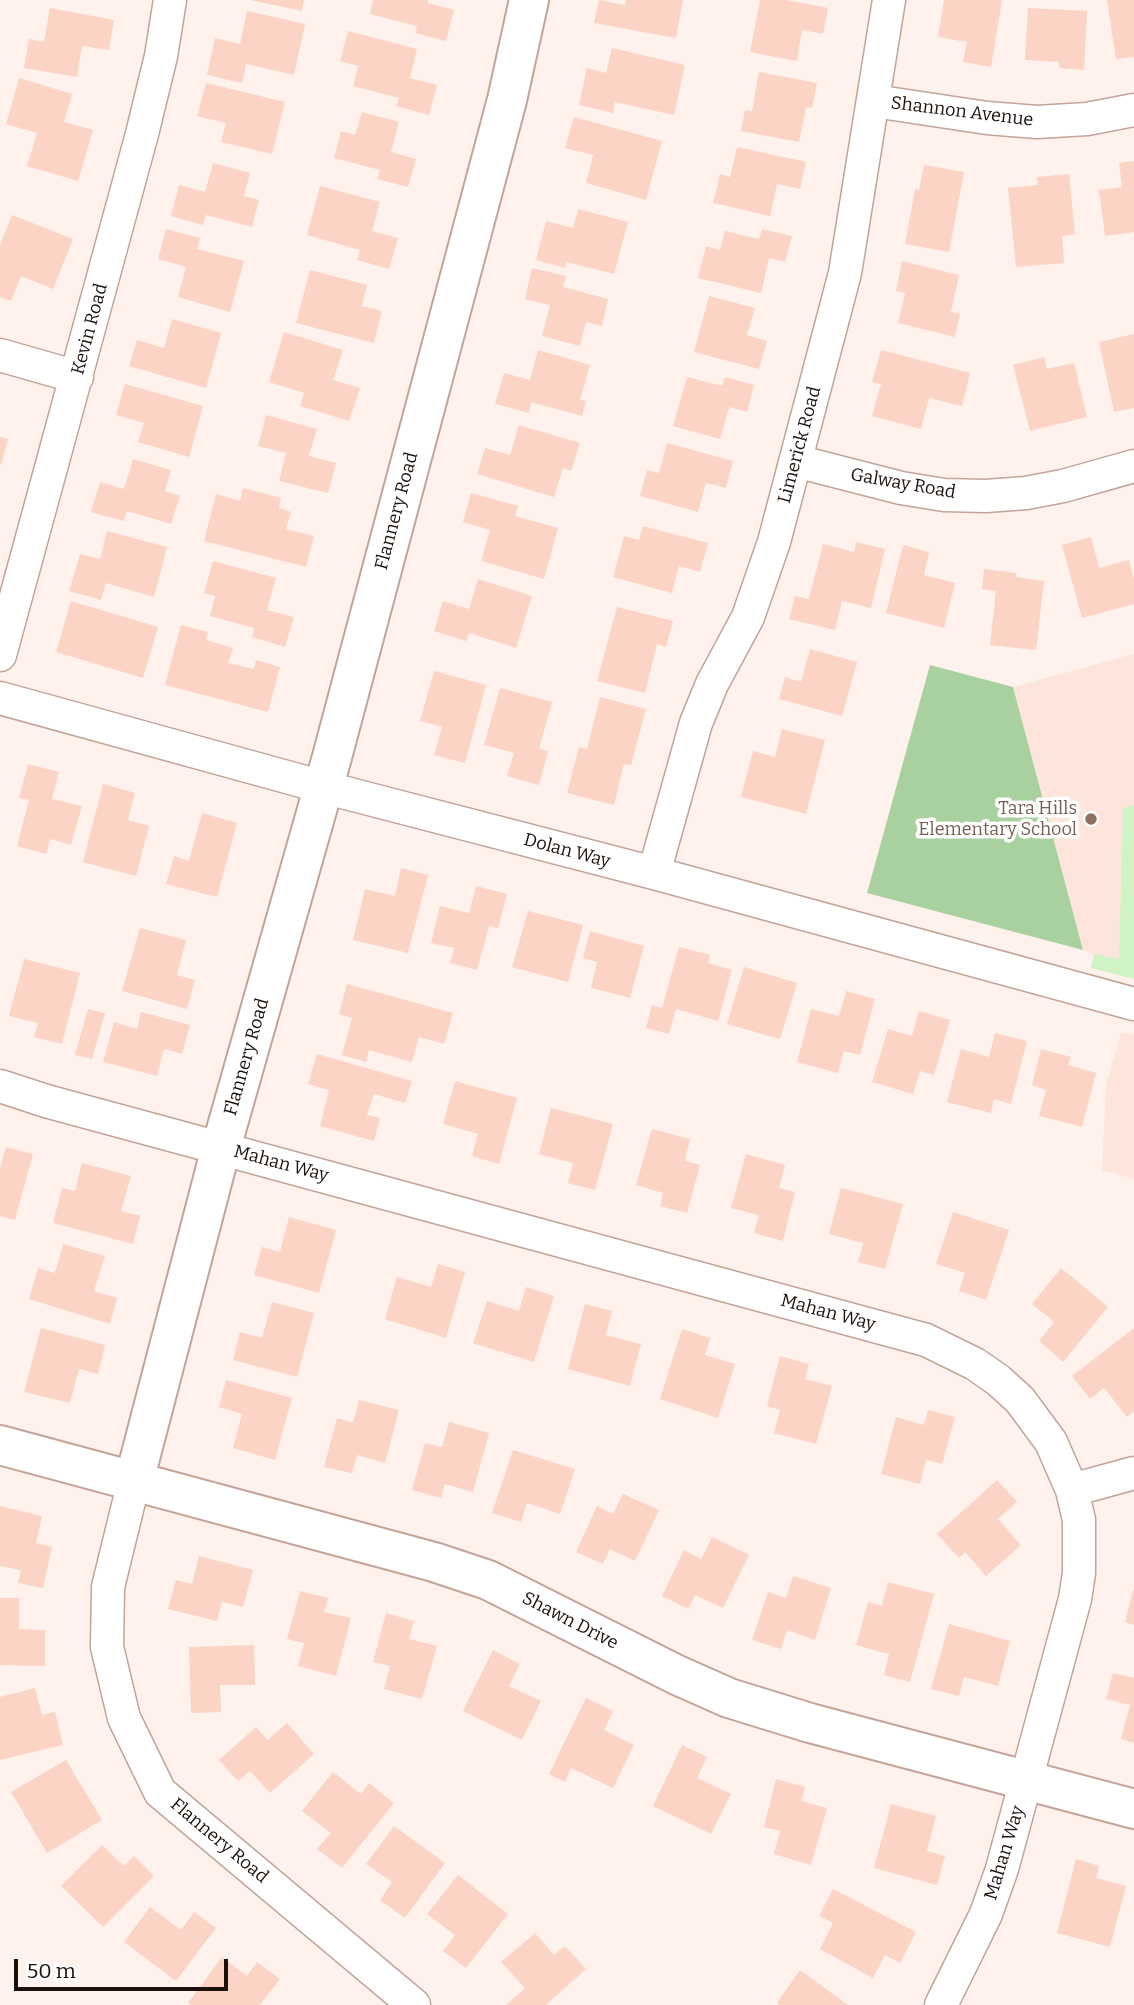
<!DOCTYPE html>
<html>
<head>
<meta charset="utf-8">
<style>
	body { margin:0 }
	#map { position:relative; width:1134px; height:2005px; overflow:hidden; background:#fff1ec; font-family:Bitter,serif }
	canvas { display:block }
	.scale { position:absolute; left:14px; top:1959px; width:214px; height:32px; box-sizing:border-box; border:4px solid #1b100b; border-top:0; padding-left:9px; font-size:21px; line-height:24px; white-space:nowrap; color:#1b100b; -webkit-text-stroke:5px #fff; paint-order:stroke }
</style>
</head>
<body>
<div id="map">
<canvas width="1134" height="2005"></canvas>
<div class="scale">50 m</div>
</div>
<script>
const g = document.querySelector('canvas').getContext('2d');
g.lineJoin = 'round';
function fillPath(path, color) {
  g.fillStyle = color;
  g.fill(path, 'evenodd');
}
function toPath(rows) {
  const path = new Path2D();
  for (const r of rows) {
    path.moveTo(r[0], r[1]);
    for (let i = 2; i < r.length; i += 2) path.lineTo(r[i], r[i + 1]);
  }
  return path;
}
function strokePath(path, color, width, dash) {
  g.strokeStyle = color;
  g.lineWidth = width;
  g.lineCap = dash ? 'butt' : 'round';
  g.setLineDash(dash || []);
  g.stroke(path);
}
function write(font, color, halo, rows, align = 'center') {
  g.font = font + ' Bitter,serif';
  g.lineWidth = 7;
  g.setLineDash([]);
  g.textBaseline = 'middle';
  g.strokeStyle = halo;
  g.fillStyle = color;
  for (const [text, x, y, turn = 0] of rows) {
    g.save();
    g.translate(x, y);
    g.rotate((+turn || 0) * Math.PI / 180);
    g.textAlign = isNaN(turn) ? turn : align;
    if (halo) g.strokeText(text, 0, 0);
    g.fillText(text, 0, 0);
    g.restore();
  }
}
const built = toPath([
	[1134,654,1134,979,1091,968,1094,954,1083,950,1013,687],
	[1121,1032,1134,1035,1134,1179,1102,1170,1106,1085]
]);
const green = toPath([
	[1134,805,1134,979,1091,968,1094,954,1119,959,1123,808]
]);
const forest = toPath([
	[930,665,1013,687,1083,950,867,893]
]);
const building = toPath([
	[250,0,304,0,302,11],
	[373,0,428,0,428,3,454,10,446,41,415,33,417,26,370,14],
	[599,0,625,5,626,0,683,0,676,38,594,23],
	[760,0,787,0,828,8,823,34,802,30,797,61,750,52],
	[944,0,1002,0,991,67,963,62,967,42,938,37],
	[1107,0,1134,0,1134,57,1116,59],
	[50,8,114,20,109,50,82,46,77,77,24,68,29,39,44,42],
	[1028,8,1087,11,1084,70,1059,68,1059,62,1025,60],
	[247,11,305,24,294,75,246,64,242,83,207,75,215,38,240,44],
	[348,31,417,49,410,78,437,85,429,115,396,106,399,98,353,86,358,66,340,61],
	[612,48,685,65,674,115,615,102,613,113,579,105,587,68,606,73],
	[759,72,817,83,812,108,806,107,799,142,741,131,745,110,752,111],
	[19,78,72,94,64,122,93,130,78,181,27,166,37,133,6,124],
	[206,83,285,102,272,154,221,142,226,123,197,116],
	[362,112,399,122,391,152,416,159,408,187,377,179,380,170,334,158,341,131,355,135],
	[574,117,662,141,646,200,586,183,593,155,565,148],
	[737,147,806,162,800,189,777,184,770,216,713,203,720,174,730,177],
	[1134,161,1134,232,1105,236,1099,190,1122,187,1119,163],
	[213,163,250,173,244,196,259,200,252,227,206,215,203,225,171,216,179,185,205,192],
	[924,165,964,172,949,252,905,244,915,189,919,190],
	[1069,174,1075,234,1062,236,1064,263,1016,267,1008,188,1038,185,1037,177],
	[320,186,380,202,372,231,398,238,389,269,357,260,360,250,307,235],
	[578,209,628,222,614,274,566,262,565,268,536,260,546,221,573,228],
	[12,215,73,239,53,289,21,276,11,301,0,297,0,245],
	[166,229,200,238,197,249,244,261,230,312,178,297,186,267,158,259],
	[762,229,792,236,785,262,769,258,761,293,698,278,706,246,720,250,725,231,759,239],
	[902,261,959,275,951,312,960,314,955,337,898,323,905,293,896,291],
	[532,268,566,276,563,287,608,299,602,326,586,322,580,346,542,336,550,305,525,299],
	[310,270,367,285,362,306,382,311,374,343,296,323],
	[709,296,755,308,747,335,767,341,759,369,694,352],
	[172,319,221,333,206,388,129,366,137,340,164,348],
	[284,332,343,350,333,380,360,388,349,421,300,406,304,393,269,382],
	[1134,334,1134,408,1114,412,1099,342],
	[538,350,590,365,580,400,586,401,582,416,531,402,529,413,495,404,504,373,530,380],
	[881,350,970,373,962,406,929,398,921,429,872,416,881,384,872,382],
	[1044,357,1047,369,1074,363,1087,417,1030,431,1013,365],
	[687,377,722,386,725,377,754,385,747,412,729,407,720,439,673,426],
	[125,384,203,406,189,457,138,442,144,423,116,415],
	[266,415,317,429,309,456,336,463,328,493,279,481,286,453,258,446],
	[519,425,580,443,571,471,563,468,554,497,477,474,485,448,510,455],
	[0,437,8,439,1,465,0,464],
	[667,443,733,461,726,488,706,483,698,512,640,496,647,470,659,473],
	[133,459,171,470,165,491,180,496,171,524,127,511,124,521,91,512,100,482,124,489],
	[243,488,281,498,279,508,291,512,286,529,314,536,306,567,204,541,216,494,240,501],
	[471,493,518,506,515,516,558,528,544,579,481,561,490,530,463,522],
	[643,526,708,543,700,572,679,566,672,593,613,577,624,536,639,540],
	[107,531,167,547,154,597,106,583,101,600,69,591,80,554,100,559],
	[1091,537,1099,568,1129,560,1134,579,1134,604,1082,618,1062,545],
	[856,542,885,549,871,608,842,601,835,630,789,619,795,596,809,599,823,544,854,552],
	[903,545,929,552,924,575,955,583,944,628,886,613],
	[213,561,276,578,267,610,294,617,285,647,252,637,254,628,210,616,215,596,204,593],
	[984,569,1016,573,1016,577,1044,581,1036,650,990,645,996,591,982,589],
	[478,579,532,596,516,648,469,633,466,641,434,631,443,601,469,609],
	[71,601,158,627,143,678,56,652],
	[617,607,673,621,666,647,657,644,645,693,597,681],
	[181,625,208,632,206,640,233,648,228,663,254,669,256,660,280,667,268,712,165,685],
	[810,649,857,662,842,716,779,699,785,677,801,682],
	[434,671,486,685,465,763,434,755,442,727,420,721],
	[500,688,552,702,539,749,548,751,539,785,507,776,514,753,484,745],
	[600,697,646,709,631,765,624,764,614,805,567,793,579,747,587,749],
	[782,729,825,740,806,814,741,797,753,751,775,757],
	[28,764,59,772,52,799,82,806,71,845,50,839,46,854,17,846,29,800,19,798],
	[103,784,135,793,128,820,149,826,136,876,83,862],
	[202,813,237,823,217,897,166,884,174,856,189,861],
	[401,868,428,875,408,953,353,940,365,889,395,896],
	[476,886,507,894,498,928,489,926,477,970,450,963,454,948,431,943,440,906,469,913],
	[528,911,583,925,568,982,512,967],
	[140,928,186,940,177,975,195,980,187,1009,122,991],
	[590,931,644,946,630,998,591,988,597,962,583,958],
	[679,947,710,955,708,963,732,970,718,1021,676,1009,669,1034,646,1028,652,1005,662,1008],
	[24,959,80,973,62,1044,34,1037,38,1023,9,1016],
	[744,967,797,983,780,1039,727,1024],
	[347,984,453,1013,444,1044,419,1037,412,1062,369,1050,366,1062,342,1055,352,1018,339,1014],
	[846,991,875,999,860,1055,844,1051,838,1073,797,1062,811,1009,839,1016],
	[88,1009,105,1013,92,1059,75,1055],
	[919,1011,950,1020,934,1075,920,1071,913,1094,872,1082,888,1029,912,1036],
	[141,1012,190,1025,182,1054,164,1049,157,1076,103,1062,114,1022,137,1029],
	[995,1033,1027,1041,1011,1104,994,1099,991,1113,947,1102,961,1049,989,1057],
	[1041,1049,1071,1057,1068,1065,1096,1073,1082,1127,1039,1116,1046,1090,1032,1085],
	[317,1054,412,1081,405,1103,374,1094,367,1115,380,1118,374,1141,320,1126,329,1090,308,1084],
	[455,1081,517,1098,499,1164,472,1156,478,1134,443,1124],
	[551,1108,613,1124,595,1190,568,1183,573,1163,539,1154],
	[652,1129,690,1139,685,1161,700,1165,687,1213,660,1206,663,1193,636,1185],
	[6,1147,33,1154,15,1220,0,1216,0,1168],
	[746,1154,785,1165,779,1188,795,1192,783,1241,754,1233,759,1215,731,1208],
	[82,1163,131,1176,121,1211,140,1216,133,1244,53,1223,62,1188,75,1191],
	[841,1188,903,1204,885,1269,858,1262,863,1243,829,1234],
	[953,1212,1009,1230,986,1300,959,1291,965,1273,936,1264],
	[289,1217,336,1230,319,1293,254,1275,262,1247,280,1252],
	[63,1244,105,1256,94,1291,117,1298,110,1324,29,1299,38,1268,55,1273],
	[438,1264,465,1272,446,1338,385,1319,397,1277,431,1287],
	[1061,1268,1108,1307,1063,1362,1039,1341,1054,1322,1032,1304],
	[526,1287,554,1296,534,1362,473,1343,487,1301,519,1311],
	[272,1302,314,1313,297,1377,233,1360,240,1332,262,1338],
	[585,1304,612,1311,606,1335,641,1344,630,1386,568,1369],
	[41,1328,105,1345,98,1374,79,1369,70,1403,24,1392],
	[1134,1328,1134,1411,1127,1417,1104,1388,1090,1399,1072,1376],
	[682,1329,710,1338,705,1355,735,1364,718,1418,660,1399],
	[780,1356,809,1364,805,1379,832,1386,816,1444,774,1433,780,1410,767,1406],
	[226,1380,292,1398,275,1460,233,1448,242,1414,219,1407],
	[359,1400,399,1410,385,1463,357,1455,352,1473,324,1467,337,1418,353,1423],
	[928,1410,955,1417,942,1464,926,1460,920,1484,881,1474,896,1417,924,1425],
	[449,1422,489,1433,473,1492,445,1484,441,1498,412,1490,425,1443,442,1447],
	[513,1450,575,1469,560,1514,527,1503,521,1522,492,1513],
	[997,1480,1017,1502,998,1519,1021,1545,986,1576,965,1552,959,1558,937,1534],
	[623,1494,659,1510,635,1561,610,1549,603,1564,576,1552,597,1506,613,1514],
	[0,1506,42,1516,36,1543,52,1547,43,1588,18,1583,21,1570,0,1566],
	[712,1537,749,1555,723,1608,695,1595,688,1609,662,1596,684,1550,701,1559],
	[199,1556,253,1570,243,1607,222,1602,217,1621,168,1609,176,1580,192,1584],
	[793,1576,831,1588,815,1640,787,1630,781,1649,752,1640,768,1592,786,1598],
	[888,1582,934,1594,910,1682,884,1675,889,1654,856,1645,868,1602,882,1606],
	[1133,1590,1134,1590,1134,1625,1125,1622],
	[300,1591,328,1598,324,1612,351,1618,336,1676,298,1666,304,1643,287,1639],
	[0,1598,19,1598,19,1629,45,1630,45,1666,0,1665],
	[386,1613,414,1621,409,1639,437,1646,422,1699,384,1689,390,1666,373,1662],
	[949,1624,1010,1641,998,1686,964,1677,959,1696,931,1689],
	[254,1645,255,1685,220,1685,221,1712,191,1713,189,1647],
	[493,1650,520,1664,509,1686,541,1701,522,1740,463,1711],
	[1113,1673,1134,1678,1134,1743,1121,1739,1130,1705,1106,1699],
	[35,1688,42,1715,55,1712,63,1745,0,1760,0,1697],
	[586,1698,613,1711,604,1730,634,1745,613,1788,571,1768,565,1782,549,1774],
	[287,1723,314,1754,270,1793,250,1771,238,1781,219,1760,256,1727,268,1740],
	[682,1745,707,1757,697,1778,731,1794,711,1834,653,1806],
	[66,1760,102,1820,47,1853,11,1792],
	[333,1772,361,1794,369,1783,394,1803,342,1868,317,1849,331,1833,302,1811],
	[776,1779,805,1787,801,1801,827,1808,811,1865,774,1854,780,1831,764,1827],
	[891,1804,936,1816,927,1851,945,1856,937,1885,874,1868],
	[394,1826,445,1863,405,1918,380,1900,392,1882,366,1864],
	[102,1845,124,1866,134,1856,154,1876,103,1927,61,1886],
	[1076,1859,1099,1866,1096,1878,1126,1886,1110,1947,1057,1933],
	[458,1875,508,1914,466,1968,443,1951,455,1935,427,1914],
	[833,1889,916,1932,900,1963,885,1955,873,1978,820,1949,833,1923,819,1916],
	[150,1907,181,1930,194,1912,216,1928,176,1981,124,1942],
	[535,1933,554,1955,565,1946,586,1969,546,2005,506,2005,525,1988,501,1962],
	[222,1957,247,1976,257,1962,280,1979,260,2005,191,2005,188,2003],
	[800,1970,848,2005,779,2005,777,2003]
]);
const minor = toPath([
	[874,101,987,118,1037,122,1087,119,1134,110],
	[0,355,77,377],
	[796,461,901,488,944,495,986,496,1026,493,1063,486,1134,466],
	[0,655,142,134,161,56,170,0],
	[0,698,323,787,654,873,1134,1004],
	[654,873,696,723,712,684,748,617,774,542,845,273,889,0],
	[0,1086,46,1101,926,1340,975,1364,998,1380,1020,1400,1051,1442,1072,1490,1079,1520,1079,1573,1075,1599,1002,1869,986,1914,941,2005],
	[134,1481,108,1587,107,1647,124,1718,160,1792,414,2005],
	[1072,1490,1134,1473]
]);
const tertiary = toPath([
	[0,1445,434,1562,488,1580,677,1675,729,1698,810,1723,1134,1809],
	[134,1481,221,1148,332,757,507,100,529,0]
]);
const markers = [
	[1091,819,7,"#8d6e63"]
];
const streetNames = [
	["Shannon Avenue",962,112,7],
	["Kevin Road",90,329,-75],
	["Limerick Road",800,445,-75],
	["Galway Road",903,484,10],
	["Flannery Road",397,511,-75],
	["Dolan Way",567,851,15],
	["Flannery Road",247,1057,-74],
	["Mahan Way",281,1164,15],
	["Mahan Way",828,1313,15],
	["Shawn Drive",570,1621,27],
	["Flannery Road",219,1841,40],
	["Mahan Way",1005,1853,-73]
];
const educationNames = [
	["Tara Hills",1077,809],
	["Elementary School",1077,830]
];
fillPath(built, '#fee5db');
fillPath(green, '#d0f3c6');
fillPath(forest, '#a9d19f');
fillPath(building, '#fbd4c5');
strokePath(minor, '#c3a497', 35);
strokePath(tertiary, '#c3a497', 42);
strokePath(minor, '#fff', 32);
strokePath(tertiary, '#fff', 38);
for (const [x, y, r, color] of markers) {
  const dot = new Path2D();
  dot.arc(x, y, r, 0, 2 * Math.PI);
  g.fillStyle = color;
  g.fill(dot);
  strokePath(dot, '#fff', 2.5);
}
write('18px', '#1b100b', '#fff', streetNames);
write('18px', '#785e54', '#fff', educationNames, 'right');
</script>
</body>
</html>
